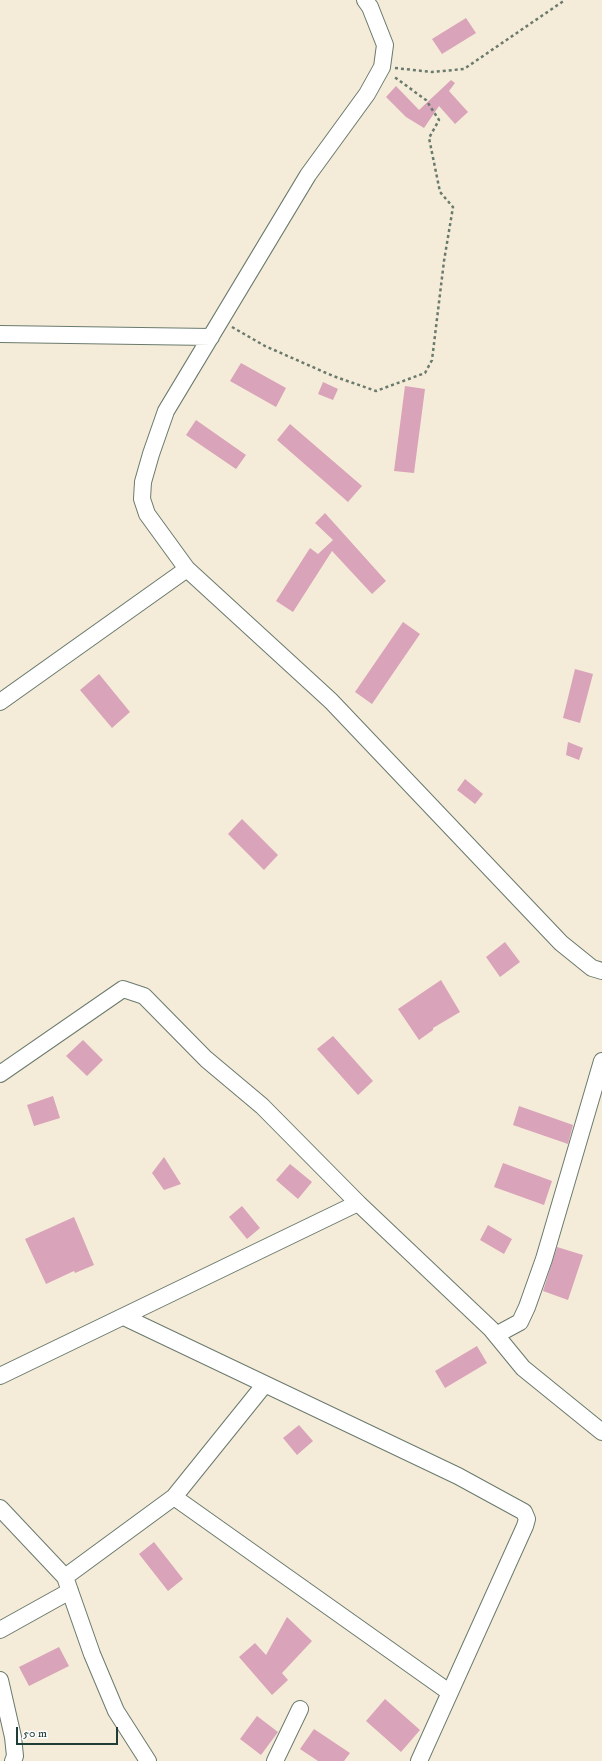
<!DOCTYPE html>
<html>
<head>
<meta charset="utf-8">
<style>
	body { margin:0 }
	#map { position:relative; width:602px; height:1761px; overflow:hidden; background:#f4ecd8; font-family:"IM FELL DW Pica",serif }
	canvas { display:block }
	.scale { position:absolute; left:16px; top:1727px; width:102px; height:18px; box-sizing:border-box; border:2px solid #1f3d34; border-top:0; padding-left:5px; font-size:12px; line-height:14px; white-space:nowrap; color:#1f3d34; -webkit-text-stroke:3px #fff; paint-order:stroke }
</style>
</head>
<body>
<div id="map">
<canvas width="602" height="1761"></canvas>
<div class="scale">50 m</div>
</div>
<script>
const g = document.querySelector('canvas').getContext('2d');
g.lineJoin = 'round';
function fillPath(path, color) {
  g.fillStyle = color;
  g.fill(path, 'evenodd');
}
function toPath(rows) {
  const path = new Path2D();
  for (const r of rows) {
    path.moveTo(r[0], r[1]);
    for (let i = 2; i < r.length; i += 2) path.lineTo(r[i], r[i + 1]);
  }
  return path;
}
function strokePath(path, color, width, dash) {
  g.strokeStyle = color;
  g.lineWidth = width;
  g.lineCap = dash ? 'butt' : 'round';
  g.setLineDash(dash || []);
  g.stroke(path);
}
const building = toPath([
	[466,18,476,33,442,54,432,39],
	[451,80,455,83,449,91,468,112,455,124,439,106,424,128,406,117,386,97,396,86,419,110],
	[241,363,286,388,276,407,230,381],
	[323,382,338,389,333,400,318,394],
	[405,386,425,389,414,473,394,471],
	[196,420,246,455,236,469,186,435],
	[290,424,362,486,348,502,277,440],
	[325,513,386,581,372,594,332,551,293,612,276,601,310,548,318,554,333,540,315,523],
	[403,622,420,634,372,704,355,692],
	[575,669,593,674,580,723,563,718],
	[99,674,130,712,112,728,80,690],
	[568,742,583,748,579,760,566,755],
	[465,779,483,794,475,804,457,790],
	[242,819,278,855,264,870,228,834],
	[505,942,520,962,500,977,486,957],
	[441,980,460,1012,433,1028,433,1030,419,1040,398,1009],
	[333,1036,373,1081,358,1095,317,1049],
	[83,1040,103,1060,87,1076,66,1056],
	[53,1096,60,1118,34,1126,27,1105],
	[519,1106,573,1125,568,1144,513,1125],
	[164,1157,181,1184,164,1190,152,1173],
	[503,1163,552,1181,544,1205,494,1187],
	[290,1164,312,1182,298,1199,276,1180],
	[242,1206,260,1228,247,1239,229,1217],
	[74,1217,94,1265,75,1273,74,1271,46,1284,25,1239],
	[488,1225,512,1239,504,1254,480,1240],
	[557,1247,583,1255,568,1300,543,1291],
	[477,1346,487,1363,445,1388,435,1371],
	[299,1425,313,1441,297,1455,283,1438],
	[154,1542,183,1579,168,1591,139,1554],
	[287,1617,312,1641,282,1673,288,1680,272,1695,239,1657,255,1643,266,1655],
	[59,1647,69,1666,29,1686,19,1667],
	[385,1699,420,1730,401,1752,366,1721],
	[257,1716,278,1732,261,1755,240,1739],
	[314,1729,350,1753,344,1761,318,1761,300,1749]
]);
const path = toPath([
	[395,68,432,72,464,69,565,0],
	[232,327,265,346,333,376,376,391,425,373,432,360,444,261,453,207,440,192,429,138,439,120,426,100,393,76]
]);
const street = toPath([
	[365,0,370,7,385,45,382,67,367,94,308,175,166,411,151,454,143,482,142,499,147,514,187,569,331,701,561,943,592,968,602,971],
	[0,334,211,337],
	[0,702,187,569],
	[0,1074,123,989,144,996,206,1059,262,1106,358,1203],
	[124,1317,458,1476,524,1512,527,1519,525,1526,419,1761],
	[496,1335,520,1322,527,1307,544,1259,602,1061],
	[0,1376,358,1203,491,1329,523,1368,602,1432],
	[174,1497,449,1692],
	[0,1508,65,1577,92,1654,116,1711,148,1761],
	[65,1577,174,1497,265,1384],
	[0,1630,70,1591],
	[0,1680,13,1737,15,1756,13,1761],
	[275,1761,300,1709]
]);
fillPath(building, '#d9a3b9');
strokePath(street, '#6a7a6d', 18);
strokePath(path, '#6a7a6d', 2.5, [3, 3]);
strokePath(street, '#fff', 16);
</script>
</body>
</html>
